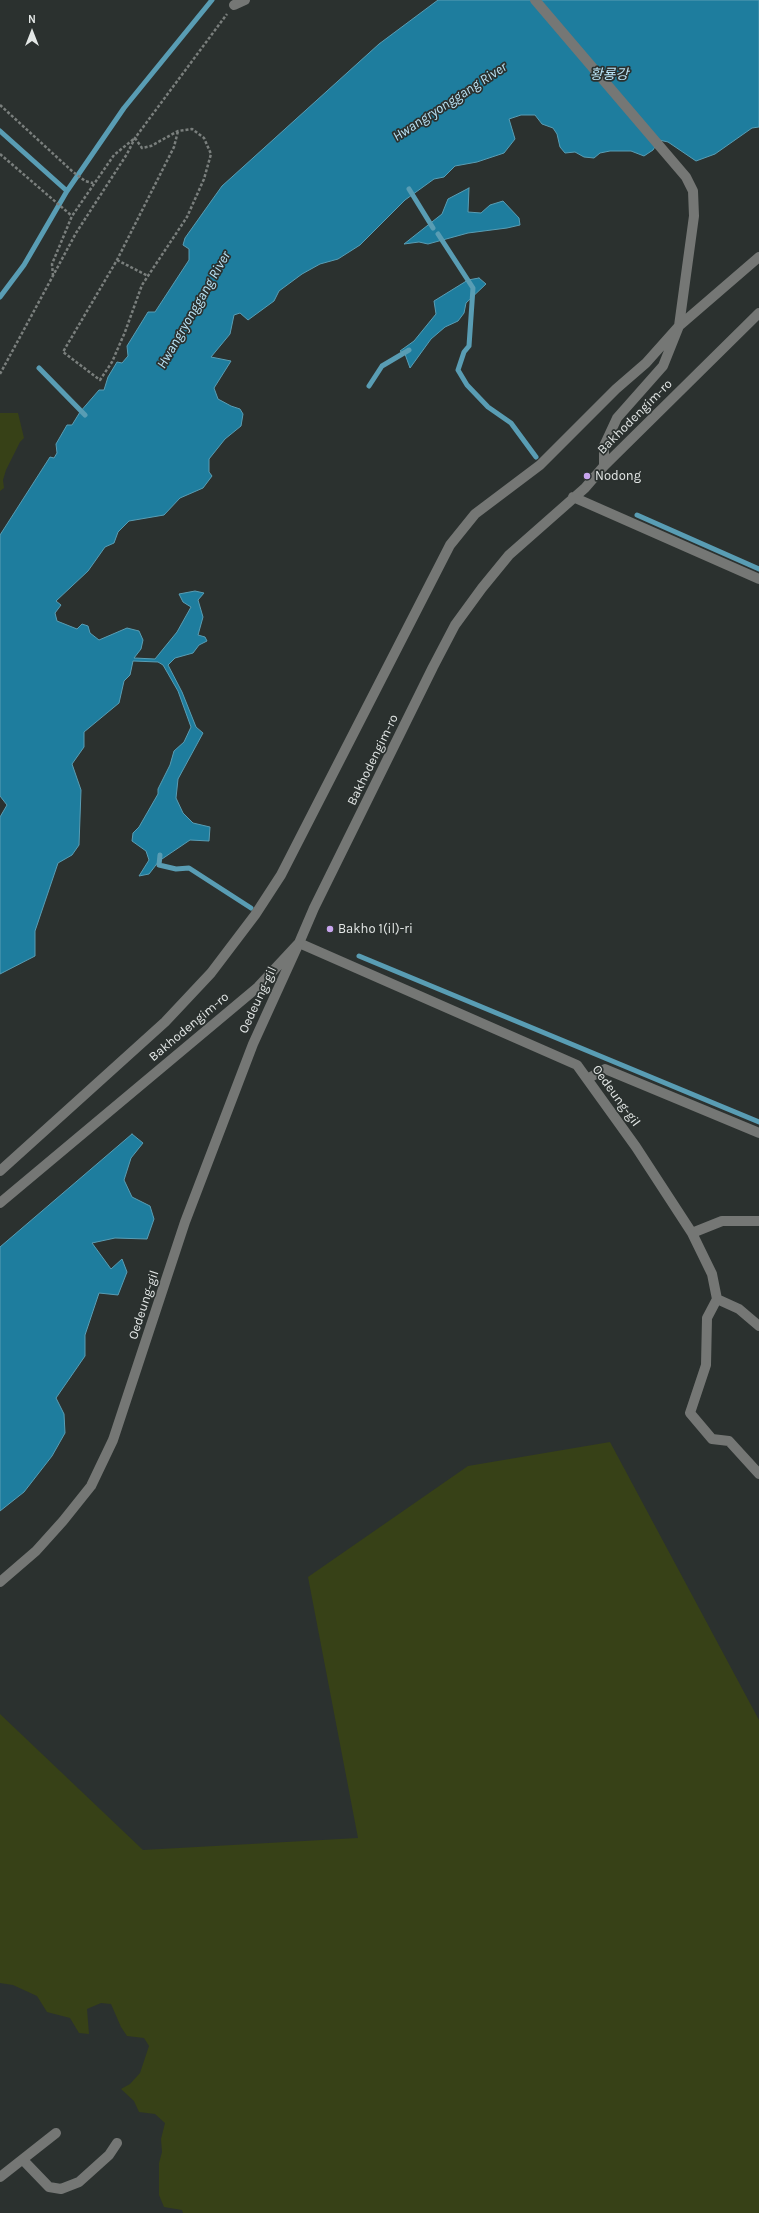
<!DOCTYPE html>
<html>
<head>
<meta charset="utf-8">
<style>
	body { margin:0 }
	#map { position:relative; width:759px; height:2213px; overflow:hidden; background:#2b312f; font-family:Karla,sans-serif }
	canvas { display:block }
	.north { position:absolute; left:12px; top:12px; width:40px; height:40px; -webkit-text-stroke:3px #2b312f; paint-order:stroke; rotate:0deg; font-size:11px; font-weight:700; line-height:16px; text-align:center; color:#e3e7e6 }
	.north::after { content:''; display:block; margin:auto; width:14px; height:18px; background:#e3e7e6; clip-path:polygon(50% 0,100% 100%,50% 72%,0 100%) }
</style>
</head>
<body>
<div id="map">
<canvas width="759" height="2213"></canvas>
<div class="north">N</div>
</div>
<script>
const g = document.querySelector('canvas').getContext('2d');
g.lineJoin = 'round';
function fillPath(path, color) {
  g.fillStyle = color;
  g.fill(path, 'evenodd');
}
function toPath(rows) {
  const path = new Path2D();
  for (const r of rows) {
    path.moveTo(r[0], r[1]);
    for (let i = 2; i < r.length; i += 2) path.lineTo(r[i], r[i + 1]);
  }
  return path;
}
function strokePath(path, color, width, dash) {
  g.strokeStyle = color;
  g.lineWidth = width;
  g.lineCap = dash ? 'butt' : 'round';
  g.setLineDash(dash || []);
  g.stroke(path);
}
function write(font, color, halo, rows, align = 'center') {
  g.font = font + ' Karla,"Noto Sans KR",sans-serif';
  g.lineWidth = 3.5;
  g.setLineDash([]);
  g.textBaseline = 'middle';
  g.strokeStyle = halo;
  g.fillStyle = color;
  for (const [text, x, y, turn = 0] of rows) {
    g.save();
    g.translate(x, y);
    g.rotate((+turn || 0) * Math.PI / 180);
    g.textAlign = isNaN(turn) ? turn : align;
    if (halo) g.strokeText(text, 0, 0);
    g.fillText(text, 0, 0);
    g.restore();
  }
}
const green = toPath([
	[0,413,18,413,24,438,20,442,6,470,3,480,4,488,0,491],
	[610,1442,759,1720,759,2213,183,2213,182,2210,164,2207,159,2195,159,2163,162,2152,161,2139,165,2123,155,2114,139,2112,134,2101,121,2089,130,2084,140,2073,149,2046,144,2038,127,2036,121,2027,111,2004,101,2003,87,2009,89,2034,79,2033,70,2018,47,2012,37,1996,13,1985,0,1983,0,1714,143,1850,358,1838,308,1577,468,1466]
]);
const water = toPath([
	[438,0,759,0,759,127,752,128,715,154,696,161,668,142,659,140,653,150,644,156,631,151,610,151,600,153,594,158,584,157,575,152,565,153,560,147,557,134,553,128,542,124,535,115,521,115,509,119,515,139,504,153,477,162,455,166,444,177,434,179,405,200,360,245,338,259,320,264,302,274,279,291,274,301,248,320,240,313,234,315,230,334,211,357,231,361,214,388,218,399,231,406,240,409,243,414,241,426,225,439,209,459,209,472,212,476,203,488,180,498,164,515,129,521,118,532,114,543,105,547,88,571,56,601,61,605,55,613,57,621,77,629,82,624,88,626,90,633,99,640,127,628,139,631,143,640,141,649,134,658,155,659,177,632,191,607,183,602,179,594,195,591,204,593,198,600,203,617,198,635,205,637,207,641,199,645,193,653,175,658,168,665,182,692,196,727,203,733,178,779,176,798,183,813,193,823,210,827,209,841,190,840,159,861,149,874,139,876,149,860,146,851,132,841,133,833,139,827,158,794,158,789,170,765,174,751,184,742,191,727,178,691,163,665,158,662,133,661,130,675,124,681,119,703,84,732,84,747,72,764,81,790,79,845,72,855,58,863,35,931,35,956,0,974,0,817,7,805,0,796,0,535,50,457,54,458,57,453,56,444,67,425,72,425,80,412,99,390,104,390,108,377,117,362,122,363,128,356,127,346,148,312,155,312,189,260,189,249,183,245,185,238,222,186,379,44,438,0],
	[469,188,468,212,481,213,490,205,503,201,519,218,520,225,507,228,468,233,428,244,419,242,404,244,442,214,448,199,469,188],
	[479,278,486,284,466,303,464,313,458,321,445,327,431,339,410,368,405,354,400,351,414,341,436,314,434,301,468,280,479,278],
	[132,1134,143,1143,131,1158,124,1180,132,1197,150,1206,154,1219,147,1239,115,1238,92,1243,111,1269,122,1259,127,1272,118,1295,99,1293,85,1335,85,1356,56,1398,64,1414,65,1433,52,1456,24,1492,0,1511,0,1247,132,1134]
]);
const stream = toPath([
	[0,131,67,191],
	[409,189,433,228],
	[438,234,473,288,469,346,464,352,458,370,467,385,488,407,511,423,536,457],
	[0,297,24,265,67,191,124,108,212,0],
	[39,368,85,415],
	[369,386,382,366,409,350],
	[637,515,759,569],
	[160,855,159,865,176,869,189,868,251,908],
	[359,956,759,1122]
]);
const path = toPath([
	[0,105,72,171,85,181,93,183],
	[0,154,72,216],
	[117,260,148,276],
	[53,276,52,264,72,216,114,155,135,138,142,148,151,146,178,131,192,129,204,138,211,154,204,179,187,217,142,285,125,332,112,362,100,380,63,352,117,260,174,147,178,131],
	[0,374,76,233,127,154,135,138,227,14]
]);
const minor = toPath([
	[535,0,686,177,693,191,694,216,679,326,663,366,617,418,604,446,604,466],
	[234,5,245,0],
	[573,497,759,579],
	[587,1079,605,1069,759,1133],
	[0,1171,165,1022,211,973,255,915,281,875,450,545,475,514,540,465,616,389,646,363,679,326,759,257],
	[0,1203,258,987,299,943,314,908,433,667,455,625,482,588,509,555,585,488,604,466,759,313],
	[692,1233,722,1221,759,1221],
	[717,1299,739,1309,759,1326],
	[0,1582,36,1551,63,1521,91,1486,113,1440,185,1222,253,1044,299,943,577,1065,636,1147,692,1233,712,1274,717,1299,707,1318,706,1365,690,1413,712,1439,729,1441,759,1474],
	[23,2160,49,2187,61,2189,79,2182,109,2155,117,2143],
	[0,2177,56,2133]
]);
const markers = [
	[587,476,4,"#c8a5ee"],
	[330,929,4,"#c8a5ee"]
];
const streetNames = [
	["Bakhodengim-ro",635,417,-45],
	["Bakhodengim-ro",373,760,-64],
	["Oedeung-gil",258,1000,-65],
	["Bakhodengim-ro",189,1027,-40],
	["Oedeung-gil",616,1096,54],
	["Oedeung-gil",144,1305,-72]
];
const poiNames = [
	["Nodong",595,476],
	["Bakho 1(il)-ri",338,929]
];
const waterNames = [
	["황룡강",609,75],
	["Hwangryonggang River",450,102,-33],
	["Hwangryonggang River",194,310,-60]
];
fillPath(green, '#374117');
fillPath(water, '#1e7d9e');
strokePath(water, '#599db4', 1);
strokePath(stream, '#599db4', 5);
strokePath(path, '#7a7f7d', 2.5, [3, 2]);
strokePath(minor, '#757775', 10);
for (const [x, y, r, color] of markers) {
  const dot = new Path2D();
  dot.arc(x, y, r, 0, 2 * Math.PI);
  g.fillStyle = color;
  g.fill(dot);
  strokePath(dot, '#2b312f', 1.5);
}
write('13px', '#e3e7e6', '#2b312f', streetNames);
write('13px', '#e3e7e6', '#2b312f', poiNames, 'left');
write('italic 14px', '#bae4f7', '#2b312f', waterNames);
</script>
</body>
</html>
